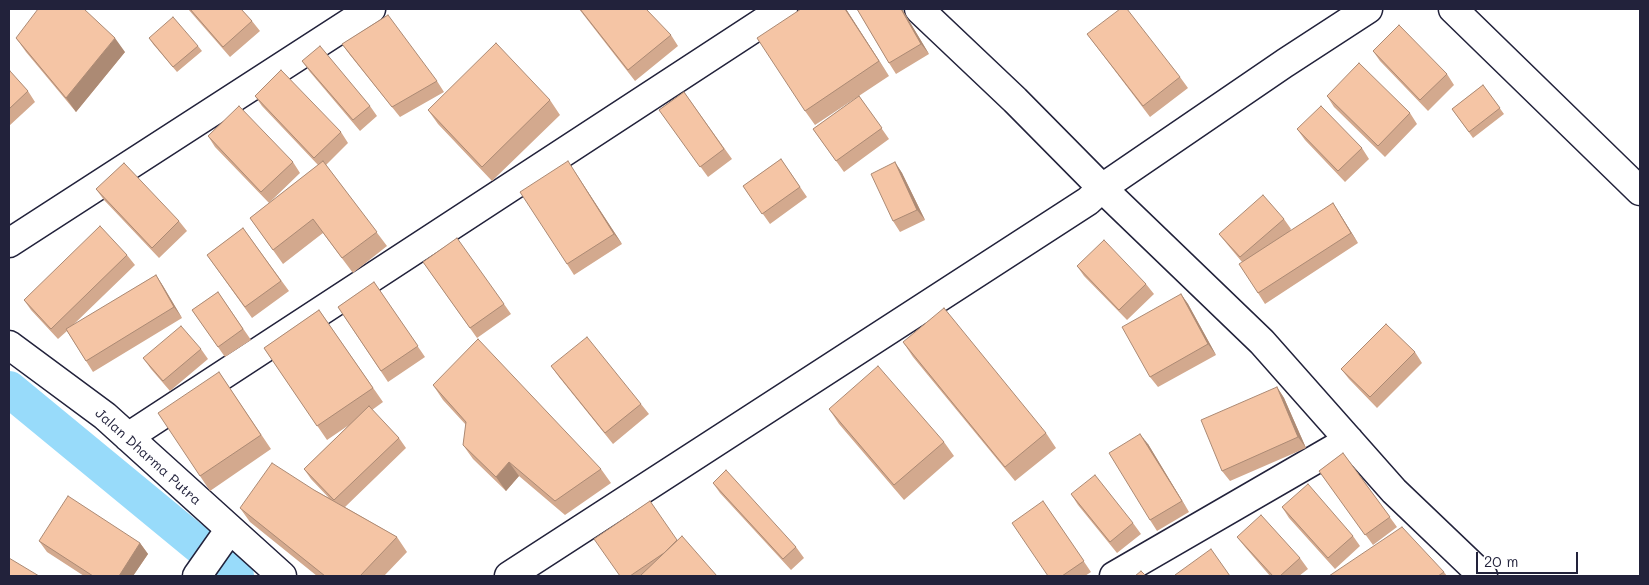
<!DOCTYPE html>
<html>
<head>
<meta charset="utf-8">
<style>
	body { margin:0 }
	#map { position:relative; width:1649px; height:585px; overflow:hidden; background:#fff; font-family:Mali,sans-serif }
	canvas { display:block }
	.frame { position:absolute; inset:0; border:10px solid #22223b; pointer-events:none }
	.scale { position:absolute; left:1476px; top:552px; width:102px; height:22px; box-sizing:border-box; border:2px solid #22223b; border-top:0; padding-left:6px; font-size:15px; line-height:18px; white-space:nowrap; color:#22223b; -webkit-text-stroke:4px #fff; paint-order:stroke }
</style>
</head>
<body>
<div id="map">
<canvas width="1649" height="585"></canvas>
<div class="frame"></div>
<div class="scale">20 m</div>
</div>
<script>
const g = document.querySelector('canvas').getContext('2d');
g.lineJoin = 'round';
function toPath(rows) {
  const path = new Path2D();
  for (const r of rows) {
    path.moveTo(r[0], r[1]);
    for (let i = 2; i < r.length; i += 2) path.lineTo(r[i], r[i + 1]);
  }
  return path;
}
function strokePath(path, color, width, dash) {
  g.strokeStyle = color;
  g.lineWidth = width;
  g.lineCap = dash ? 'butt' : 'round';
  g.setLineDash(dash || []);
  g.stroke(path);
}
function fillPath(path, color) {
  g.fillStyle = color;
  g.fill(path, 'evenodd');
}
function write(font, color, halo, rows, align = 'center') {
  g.font = font + ' Mali,sans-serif';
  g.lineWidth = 4;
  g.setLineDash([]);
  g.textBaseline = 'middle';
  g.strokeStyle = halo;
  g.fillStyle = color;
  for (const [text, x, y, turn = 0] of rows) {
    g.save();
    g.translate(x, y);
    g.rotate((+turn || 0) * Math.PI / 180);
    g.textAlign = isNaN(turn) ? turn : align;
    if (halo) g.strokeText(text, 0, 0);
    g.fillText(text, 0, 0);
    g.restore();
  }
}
const canal = toPath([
	[9,389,236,576]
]);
const street = toPath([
	[919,9,1015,100,1102,188,1262,342,1394,491,1483,576],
	[1453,9,1640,191],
	[9,243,371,9],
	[9,345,105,416,282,576],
	[128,437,783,9],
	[197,576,230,529],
	[509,576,1088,201,1102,188,1285,63,1368,9],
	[1114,576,1349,440]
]);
const wall = toPath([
	[188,9,241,9,252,21,260,31,230,57],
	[579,9,671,35,678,46,635,81],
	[846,9,889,76,815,125,805,111],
	[857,9,902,9,929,54,896,74,889,63],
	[1087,34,1180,77,1188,88,1150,117],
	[16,38,125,52,76,112,26,52],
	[149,38,198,46,202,51,177,72,153,44],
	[342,44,437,81,444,92,400,117,350,55],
	[1373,51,1447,74,1454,85,1428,111,1380,61],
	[302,61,370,106,377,116,360,131,310,72],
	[9,72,28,91,35,102,9,126],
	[1483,85,1504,114,1473,138,1452,109],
	[684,92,732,159,708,177,659,110],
	[255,96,341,132,348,143,326,165,387,246,353,273,323,233,283,264,250,218,318,165,262,106],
	[859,96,889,139,844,172,813,129],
	[1327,96,1410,113,1417,124,1385,157,1334,107],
	[550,100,560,115,492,181,438,124,428,110],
	[1297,129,1362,148,1369,159,1345,182,1305,140],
	[208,136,293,162,300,173,269,203,215,147],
	[781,159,807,197,770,224,743,186],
	[895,162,902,173,925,220,900,232,893,221],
	[575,172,622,244,574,275,567,264],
	[96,189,179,221,187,231,159,258,104,200],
	[1333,203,1358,243,1265,304,1258,293,1242,262,1227,244,1219,234,1284,219,1291,229,1289,232],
	[243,228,289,291,252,318,207,255],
	[127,255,135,265,72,326,156,275,163,286,182,318,93,372,67,331,58,339,31,310,24,300],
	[423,262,504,304,511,314,477,338],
	[1077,266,1146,284,1154,294,1127,320,1084,276],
	[374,282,425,357,388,382,338,307],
	[218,292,251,340,225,357,192,310],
	[1181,294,1188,304,1216,355,1158,387,1150,377],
	[319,310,383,402,372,410,399,438,406,448,345,507,397,537,407,552,384,576,317,576,250,522,240,508,314,490,329,498,311,479,304,469,349,425,327,440,264,348],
	[903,342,1046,433,1056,448,1015,481,913,357],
	[201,349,208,359,170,391,151,369,143,358],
	[1415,352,1422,363,1377,408,1349,379,1341,369],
	[551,366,641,404,649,414,613,444,559,377],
	[219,372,271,449,210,491,200,476],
	[433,385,601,469,611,483,565,515,519,476,506,491,473,459,463,445,466,425,443,400],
	[1277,387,1284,398,1306,448,1230,481,1222,471],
	[829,409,944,442,954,456,904,500,839,424],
	[1148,444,1189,512,1157,531,1150,520],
	[1343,453,1397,527,1373,545,1319,471],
	[713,483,796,547,804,558,791,570,720,493],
	[1071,494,1133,523,1141,534,1117,553,1078,505],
	[1043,501,1091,572,1085,576,1048,576],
	[1282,507,1353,536,1360,546,1335,569,1289,518],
	[1237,537,1300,558,1308,569,1299,576,1270,576,1245,547],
	[677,540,717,576,620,576],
	[39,541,140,543,148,554,133,576,84,576,47,552],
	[1444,572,1447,576,1329,576]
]);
const shadedWall = toPath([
	[845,9,846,9,889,76,879,61],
	[901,9,902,9,929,54,921,44],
	[115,38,125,52,76,112,66,98],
	[568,161,575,172,622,244,614,234],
	[895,162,902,173,925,220,917,210],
	[1333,203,1340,214,1358,243,1351,233],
	[156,275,163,286,182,318,174,307],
	[1181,294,1188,304,1216,355,1208,344],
	[1277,387,1284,398,1306,448,1298,437],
	[1140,434,1148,444,1189,512,1182,501],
	[509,462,519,476,506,491,496,477],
	[140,543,148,554,133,576,119,576]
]);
const building = toPath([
	[38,9,84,9,115,38,66,98,16,38,38,9],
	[190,9,241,9,252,21,223,47,190,9],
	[580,9,646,9,671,35,628,70,580,9],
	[801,9,845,9,879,61,805,111,757,38,801,9],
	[857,9,901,9,921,44,889,63,857,9],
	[1120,9,1127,9,1180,77,1143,106,1087,34,1120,9],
	[388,15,437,81,392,107,342,44,388,15],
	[173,17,198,46,173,67,149,38,173,17],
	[1399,25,1447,74,1420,100,1373,51,1399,25],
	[496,43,550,100,482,167,428,110,496,43],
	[320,46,370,106,353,120,302,61,320,46],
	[1359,63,1410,113,1378,146,1327,96,1359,63],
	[281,70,341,132,314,158,255,96,281,70],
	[10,71,28,91,9,109,9,72,10,71],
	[1483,85,1500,108,1469,132,1452,109,1483,85],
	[684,92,724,149,700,167,659,110,684,92],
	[859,96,882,128,836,161,813,129,859,96],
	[239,106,293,162,261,192,208,136,239,106],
	[1321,106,1362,148,1338,171,1297,129,1321,106],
	[781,159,800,187,762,214,743,186,781,159],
	[323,161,377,232,342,258,313,219,273,250,250,218,323,161],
	[568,161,614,234,567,264,520,192,568,161],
	[895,162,917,210,893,221,871,174,895,162],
	[124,163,179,221,152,248,96,189,124,163],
	[1263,195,1284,219,1240,257,1219,234,1263,195],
	[1333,203,1351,233,1258,293,1239,264,1333,203],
	[100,226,127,255,51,329,24,300,100,226],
	[243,228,281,281,245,307,207,255,243,228],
	[457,238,504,304,470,328,423,262,457,238],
	[1104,240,1146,284,1119,310,1077,266,1104,240],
	[156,275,174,307,86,361,66,329,156,275],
	[374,282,418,346,381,371,338,307,374,282],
	[218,292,243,329,218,347,192,310,218,292],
	[1181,294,1208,344,1150,377,1122,327,1181,294],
	[944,308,1046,433,1005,467,903,342,944,308],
	[319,310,373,388,317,426,264,348,319,310],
	[1386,324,1415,352,1370,397,1341,369,1386,324],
	[181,326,201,349,163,381,143,358,181,326],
	[587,337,641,404,605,433,551,366,587,337],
	[478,339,601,469,555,501,509,462,496,477,463,445,466,422,433,385,478,339],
	[878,366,944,442,894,485,829,409,878,366],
	[219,372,261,435,200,476,158,413,219,372],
	[1277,387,1298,437,1222,471,1201,420,1277,387],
	[369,406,399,438,334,500,304,469,369,406],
	[1140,434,1182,501,1150,520,1109,453,1140,434],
	[1343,453,1390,517,1365,535,1319,471,1343,453],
	[272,463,314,490,397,537,360,576,325,576,240,508,272,463],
	[726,470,796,547,783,559,713,483,726,470],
	[1095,475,1133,523,1110,542,1071,494,1095,475],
	[1308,484,1353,536,1328,558,1282,507,1308,484],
	[68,496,140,543,119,576,93,576,39,541,68,496],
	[650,501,677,540,664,553,630,576,620,576,594,539,650,501],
	[1043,501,1084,561,1062,576,1048,576,1012,523,1043,501],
	[1261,515,1300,558,1280,576,1273,576,1237,537,1261,515],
	[1402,527,1444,572,1438,576,1329,576,1402,527],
	[682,536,717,576,640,576,682,536],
	[1211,549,1230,576,1176,576,1175,575,1211,549],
	[9,558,39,576,9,576,9,558],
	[1141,571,1146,576,1135,576,1141,571]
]);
const streetNames = [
	["Jalan Dharma Putra",148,457,42]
];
strokePath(canal, '#98dbfa', 36);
strokePath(street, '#22223b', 31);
strokePath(street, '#fff', 28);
fillPath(wall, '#d3a98e');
fillPath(shadedWall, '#ac8a74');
fillPath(building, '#f5c5a5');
strokePath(building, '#ac8a74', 1);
write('14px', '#22223b', '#fff', streetNames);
</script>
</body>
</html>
